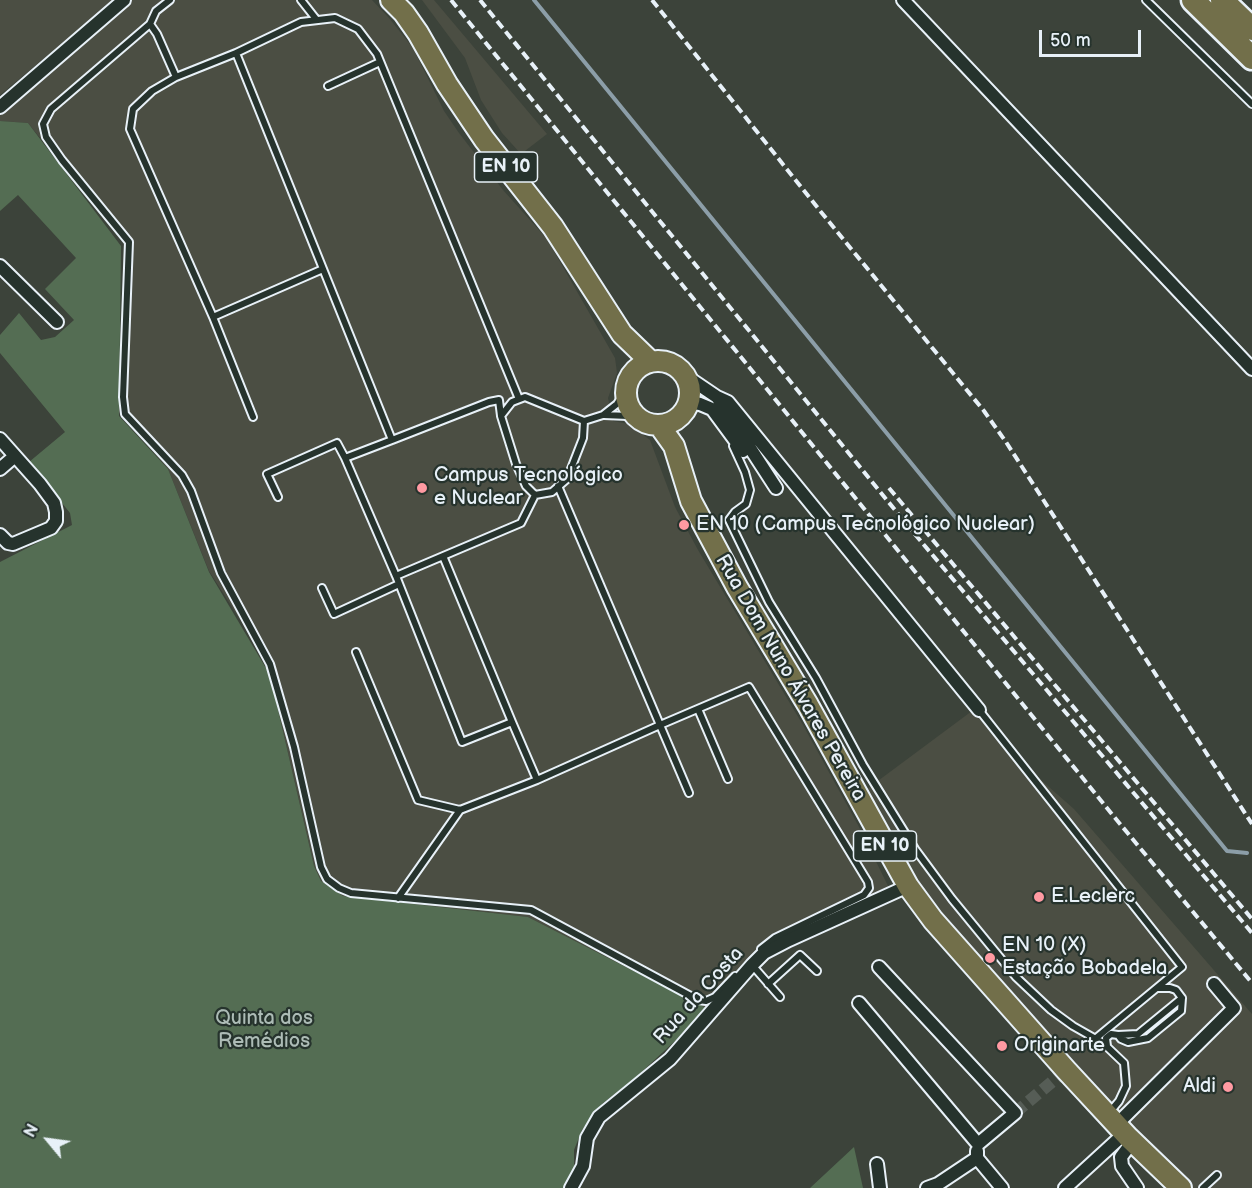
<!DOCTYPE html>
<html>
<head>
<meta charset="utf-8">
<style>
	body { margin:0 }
	#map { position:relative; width:1252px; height:1188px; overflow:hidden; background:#3c433a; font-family:"Balsamiq Sans",sans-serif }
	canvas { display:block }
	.north { position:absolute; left:18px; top:1110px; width:60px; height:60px; -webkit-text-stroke:4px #26332d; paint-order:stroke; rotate:299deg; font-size:16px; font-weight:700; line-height:24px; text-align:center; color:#e8f1f8 }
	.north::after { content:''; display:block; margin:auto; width:21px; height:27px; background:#e8f1f8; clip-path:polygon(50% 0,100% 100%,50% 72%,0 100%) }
	.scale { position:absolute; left:1039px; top:30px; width:102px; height:27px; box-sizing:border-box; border:3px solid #e8f1f8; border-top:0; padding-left:8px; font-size:18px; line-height:21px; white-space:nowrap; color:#e8f1f8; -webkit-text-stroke:4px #26332d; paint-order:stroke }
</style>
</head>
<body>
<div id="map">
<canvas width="1252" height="1188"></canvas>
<div class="north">N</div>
<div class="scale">50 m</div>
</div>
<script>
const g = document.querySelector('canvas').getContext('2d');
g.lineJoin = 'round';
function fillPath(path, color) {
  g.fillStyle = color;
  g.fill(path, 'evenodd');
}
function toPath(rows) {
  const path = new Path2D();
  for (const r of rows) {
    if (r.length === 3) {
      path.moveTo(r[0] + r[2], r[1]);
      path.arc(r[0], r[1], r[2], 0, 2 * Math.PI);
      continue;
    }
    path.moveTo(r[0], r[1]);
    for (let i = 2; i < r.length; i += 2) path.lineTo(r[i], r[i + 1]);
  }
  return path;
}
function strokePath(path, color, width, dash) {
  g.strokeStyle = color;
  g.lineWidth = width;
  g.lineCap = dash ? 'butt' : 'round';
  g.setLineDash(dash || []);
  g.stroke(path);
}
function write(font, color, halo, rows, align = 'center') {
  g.font = font + ' "Balsamiq Sans",sans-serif';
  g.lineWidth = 4.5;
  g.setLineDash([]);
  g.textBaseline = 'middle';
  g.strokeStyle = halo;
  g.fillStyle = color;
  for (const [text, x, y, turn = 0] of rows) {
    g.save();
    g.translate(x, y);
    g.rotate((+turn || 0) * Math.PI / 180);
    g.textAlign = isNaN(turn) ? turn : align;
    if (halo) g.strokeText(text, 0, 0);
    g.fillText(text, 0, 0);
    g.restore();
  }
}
const built = toPath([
	[0,0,114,0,0,95],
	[130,0,372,0,389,18,413,48,444,111,459,133,503,190,547,239,615,358,617,373,608,398,613,421,629,424,650,440,675,507,698,550,803,725,858,825,890,890,761,952,706,1008,528,917,343,896,321,881,314,866,270,675,255,643,209,571,168,469,119,412,117,400,125,246,123,240,28,123,0,121,0,113],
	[422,0,434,0,547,134,521,154,502,133,481,100,465,58],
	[980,705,1041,780,1074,809,1252,1014,1252,1188,1192,1188,1109,1104,927,903,863,792]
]);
const green = toPath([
	[0,121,28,123,121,246,119,416,168,469,209,572,270,675,314,866,321,881,343,896,528,917,706,1008,676,1040,635,1078,603,1103,582,1130,574,1150,574,1173,564,1188,0,1188,0,562,72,525,70,513,29,462,65,432,0,353,0,335,19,313,41,340,55,337,74,320,45,289,76,258,18,195,0,211],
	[854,1147,863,1188,810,1188]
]);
const stream = toPath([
	[534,0,1227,851,1247,853]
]);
const streetTunnel = toPath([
	[1015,1113,1066,1070]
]);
const lane = toPath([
	[170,0,156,11,150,24,51,109,43,124,46,137,62,160,129,242,123,397,125,414,182,475,191,491,221,573,270,664,294,747,321,867,327,879,339,888,351,893,531,910,698,1000,706,1001,715,997,735,976],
	[301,0,316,19],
	[1146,0,1252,104],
	[150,24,157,34,176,77],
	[236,53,176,77,152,91,133,109,130,129,213,317,253,417],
	[328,86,380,62],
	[213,317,323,269],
	[604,415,628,416,643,422],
	[501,416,499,400,489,402,392,440,236,53,301,22,335,18,358,29,377,54,519,399],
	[584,421,583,438,567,479,552,492,535,495,526,486,516,464,501,416,512,402,525,397,584,421,603,415,617,404,625,392],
	[392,440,345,458,396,576,521,523,535,495],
	[733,446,745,472,750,490,746,504,735,512,729,520,769,602,816,678,863,765,915,849,952,899,1016,977,1051,1010,1073,1026,1103,1043,1124,1063,1126,1086,1119,1101,1109,1113],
	[278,497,267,474,337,443,345,458],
	[396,576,462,742,512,722,443,556],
	[322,588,334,614,399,584],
	[356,652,418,800,460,810,537,780],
	[698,709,728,779],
	[979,710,1182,967,1095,1039],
	[512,722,537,780,660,725,558,486],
	[689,793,660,725,749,687,868,882,869,888,864,895,775,938,761,949],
	[398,898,460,810],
	[752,965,780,997],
	[768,984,800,955,817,971],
	[1118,1035,1138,1034,1182,998],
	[1107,1046,1106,1038,1111,1034,1118,1035,1121,1039,1128,1042,1148,1038,1181,1011,1182,998,1176,990,1170,988,1157,988],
	[1203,1188,1217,1175]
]);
const street = toPath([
	[903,0,1252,369],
	[0,107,124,0],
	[0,266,57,322],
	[686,376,717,397,776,488],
	[717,397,728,402,979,710],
	[689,402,700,404,712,409,743,451],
	[0,439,40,484,54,503,56,512,56,521,51,528,13,544,8,543,0,535],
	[0,469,15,456],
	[859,1003,978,1144,1015,1113,879,967],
	[1117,1124,1234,1008,1214,984],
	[1133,1141,1121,1157,1122,1166,1137,1188],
	[977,1151,977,1158,1002,1188],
	[877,1164,880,1188],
	[571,1188,583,1166,587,1138,599,1117,670,1059,752,965,764,953,789,940,908,886],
	[927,1188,938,1184,977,1158],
	[1065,1188,1125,1133]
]);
const primary = toPath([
	[391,0,404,13,418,33,447,84,484,139,553,227,622,334,650,361],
	[658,393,32],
	[659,425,674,446,691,501,737,587,808,705,908,886,933,920,1066,1070,1128,1137,1181,1188]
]);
const highway = toPath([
	[1193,0,1252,58],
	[1222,0,1252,29]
]);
const rail = toPath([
	[451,0,1111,813,1252,983],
	[480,0,908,526,1252,933],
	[652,0,821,212,984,411,1006,442,1252,824],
	[889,488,1252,919]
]);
const markers = [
	[422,488,6,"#ff9aa2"],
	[684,525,6,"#ff9aa2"],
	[1039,897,6,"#ff9aa2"],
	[990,958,6,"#ff9aa2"],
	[1002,1046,6,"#ff9aa2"],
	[1228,1087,6,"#ff9aa2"]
];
const shields = [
	[506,167,63],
	[885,846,63]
];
const shieldNames = [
	["EN 10",506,167],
	["EN 10",885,846]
];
const poiNames = [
	["Campus Tecnológico",434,476],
	["e Nuclear",434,499],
	["EN 10 (Campus Tecnológico Nuclear)",696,525],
	["E.Leclerc",1051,897],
	["EN 10 (X)",1002,946],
	["Estação Bobadela",1002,969],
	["Originarte",1014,1046],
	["Aldi",1216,1087,"right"]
];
const streetNames = [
	["Rua Dom Nuno Álvares Pereira",790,678,60],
	["Rua da Costa",699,996,-48]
];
const parkNames = [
	["Quinta dos",264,1019],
	["Remédios",264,1042]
];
fillPath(built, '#4b4e43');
fillPath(green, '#546d53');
strokePath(stream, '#8c9ea8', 4);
strokePath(streetTunnel, '#565d56', 12, [12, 6]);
strokePath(lane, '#e8f1f8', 10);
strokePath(street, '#e8f1f8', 16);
strokePath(primary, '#e8f1f8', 24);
strokePath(highway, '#e8f1f8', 27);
strokePath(lane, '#26332d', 6);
strokePath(street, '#26332d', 12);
strokePath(primary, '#726f4a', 20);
strokePath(highway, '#726f4a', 22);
strokePath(rail, '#e8f1f8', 4, [9, 4.5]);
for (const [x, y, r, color] of markers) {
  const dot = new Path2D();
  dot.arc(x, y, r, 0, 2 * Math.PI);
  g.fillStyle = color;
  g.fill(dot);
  strokePath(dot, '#26332d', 2);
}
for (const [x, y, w] of shields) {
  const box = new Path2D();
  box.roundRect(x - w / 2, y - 15, w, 30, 4.5);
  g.fillStyle = '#26332d';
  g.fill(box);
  strokePath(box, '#e8f1f8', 1.5);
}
write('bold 18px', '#e8f1f8', null, shieldNames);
write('20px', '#e8f1f8', '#26332d', poiNames, 'left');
write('20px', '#e8f1f8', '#26332d', streetNames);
write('20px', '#adbcb6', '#26332d', parkNames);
</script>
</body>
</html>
